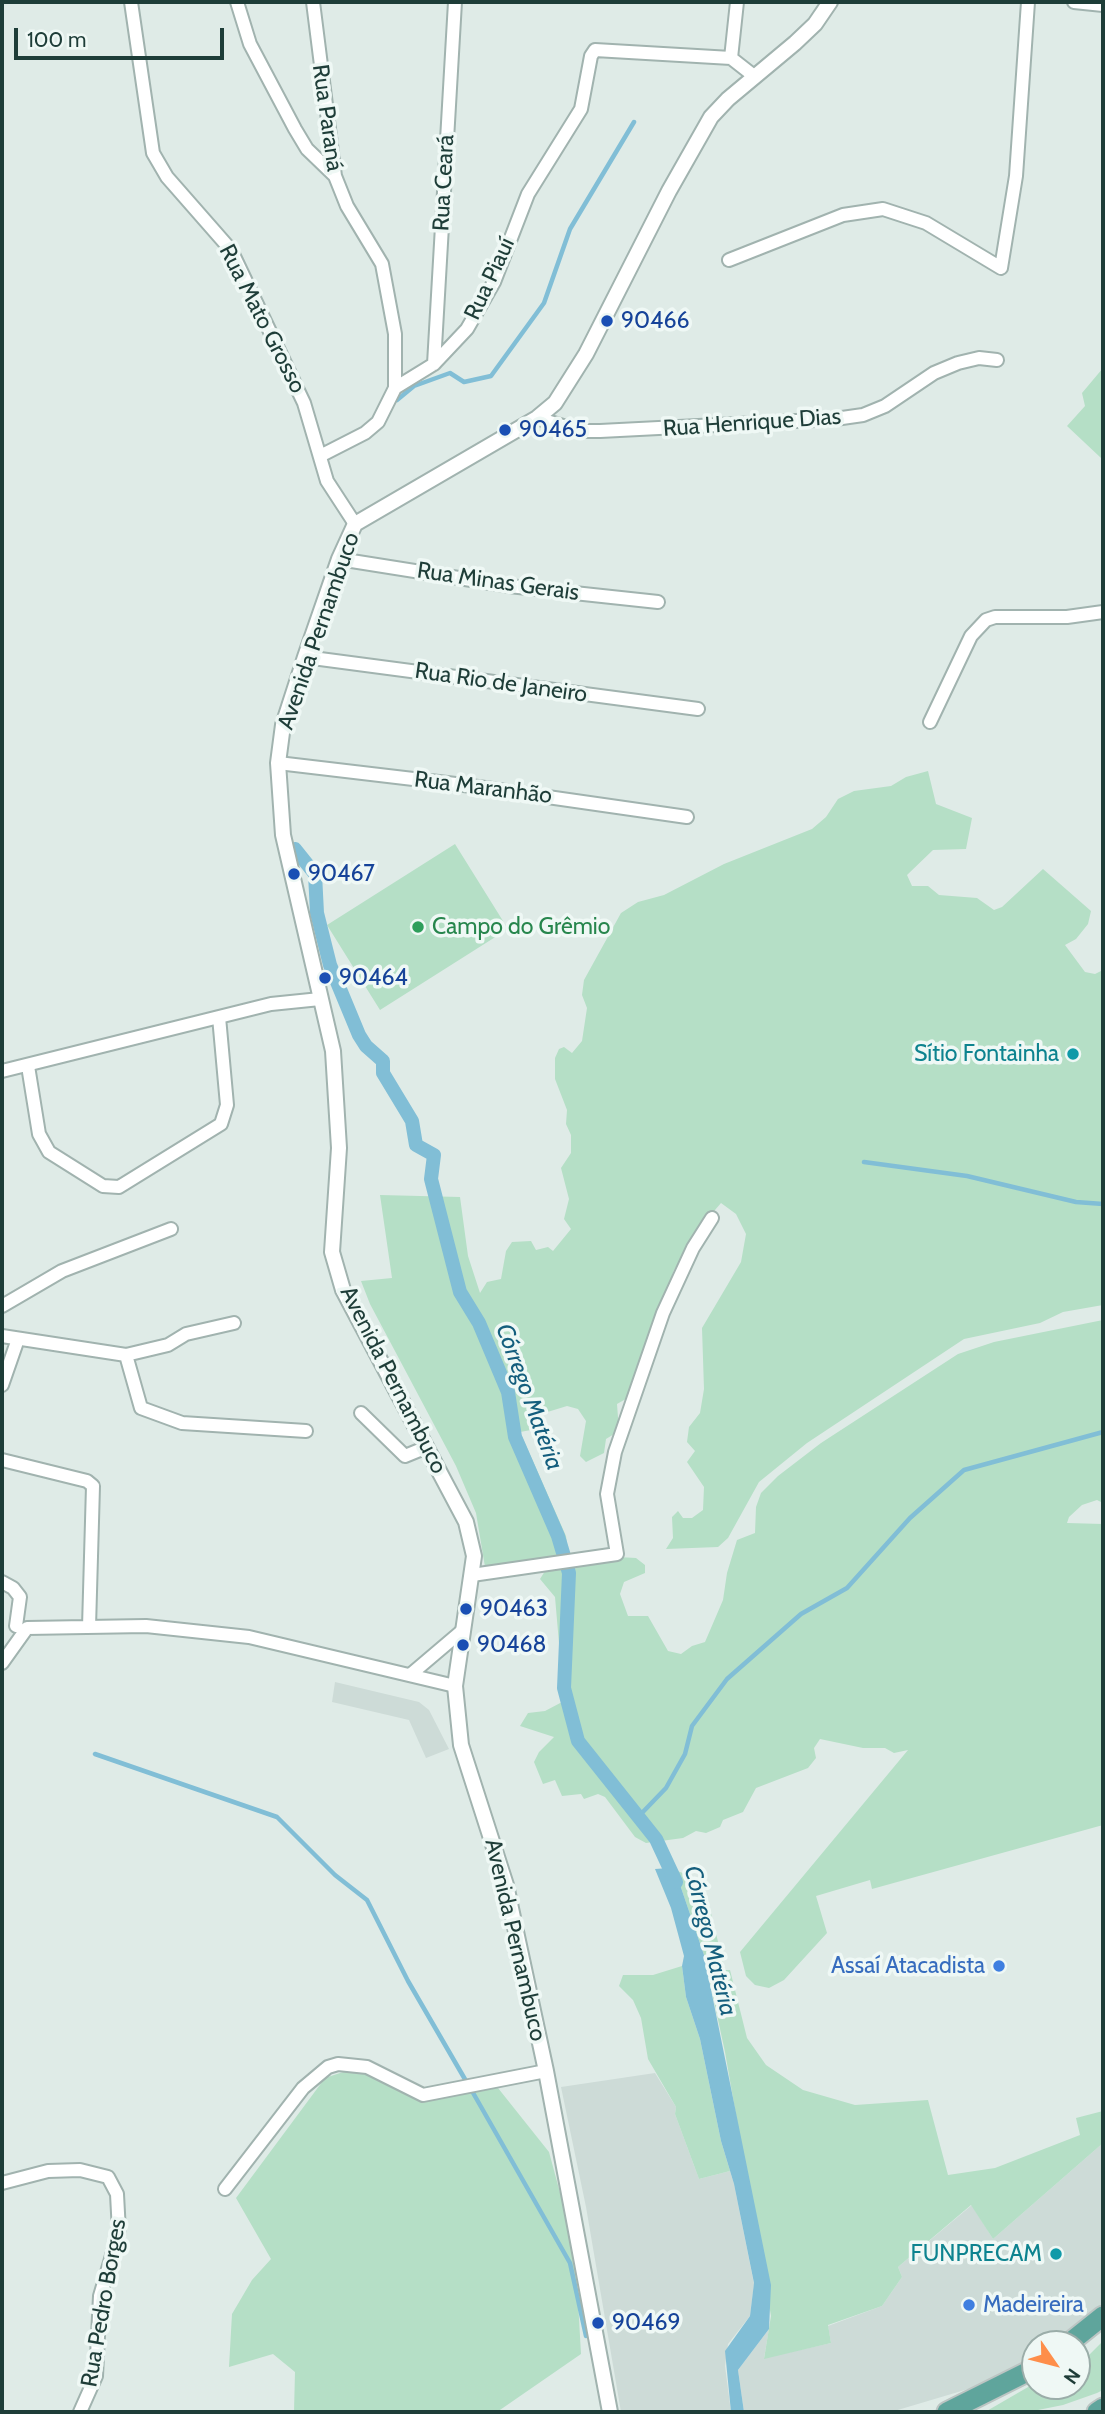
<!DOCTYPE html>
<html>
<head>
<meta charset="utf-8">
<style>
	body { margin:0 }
	#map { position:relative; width:1105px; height:2414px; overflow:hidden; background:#dfebe7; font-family:Cabin,sans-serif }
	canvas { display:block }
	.frame { position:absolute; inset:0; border:4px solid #1e3d38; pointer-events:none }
	.north { position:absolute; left:1021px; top:2330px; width:70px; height:70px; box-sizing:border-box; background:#eff8f5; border:2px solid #9bada9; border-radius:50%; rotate:125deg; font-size:19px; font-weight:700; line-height:28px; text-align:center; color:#1e3d38 }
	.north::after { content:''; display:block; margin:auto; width:24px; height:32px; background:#fe8e4a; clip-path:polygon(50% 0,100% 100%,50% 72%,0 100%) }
	.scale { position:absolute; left:14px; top:28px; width:210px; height:32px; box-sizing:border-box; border:4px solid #1e3d38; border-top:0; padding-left:9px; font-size:21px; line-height:24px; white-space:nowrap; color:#1e3d38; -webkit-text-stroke:5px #eff8f5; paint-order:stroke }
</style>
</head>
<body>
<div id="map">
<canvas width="1105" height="2414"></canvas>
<div class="frame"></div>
<div class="north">N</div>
<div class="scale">100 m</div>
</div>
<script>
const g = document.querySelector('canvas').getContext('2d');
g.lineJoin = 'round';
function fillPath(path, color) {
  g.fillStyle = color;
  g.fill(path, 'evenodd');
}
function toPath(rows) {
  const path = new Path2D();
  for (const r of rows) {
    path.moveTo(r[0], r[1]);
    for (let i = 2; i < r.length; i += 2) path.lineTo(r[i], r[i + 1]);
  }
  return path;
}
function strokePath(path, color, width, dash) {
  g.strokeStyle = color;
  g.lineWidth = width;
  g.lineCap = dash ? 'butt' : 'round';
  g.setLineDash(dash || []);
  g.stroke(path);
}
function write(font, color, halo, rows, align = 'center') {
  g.font = font + ' Cabin,sans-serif';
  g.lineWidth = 7;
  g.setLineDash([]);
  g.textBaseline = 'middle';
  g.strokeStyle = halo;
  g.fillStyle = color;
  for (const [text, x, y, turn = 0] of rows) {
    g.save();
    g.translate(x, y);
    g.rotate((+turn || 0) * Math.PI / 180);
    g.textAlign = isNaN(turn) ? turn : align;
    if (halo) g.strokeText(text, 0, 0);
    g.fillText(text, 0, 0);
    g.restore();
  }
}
const built = toPath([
	[335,1682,419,1702,429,1710,449,1749,426,1758,409,1720,332,1702],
	[655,2073,676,2107,675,2114,699,2179,730,2171,734,2184,754,2284,750,2316,728,2344,725,2366,731,2412,621,2412,586,2207,561,2087],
	[1103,2143,1103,2304,1054,2344,1035,2344,1035,2357,985,2384,891,2412,744,2412,738,2370,769,2329,764,2358,831,2343,828,2326,882,2306,902,2277,898,2267,972,2205,993,2239]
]);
const green = toPath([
	[1103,368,1103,455,1101,458,1067,426,1085,406,1082,393],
	[928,771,936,804,972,818,966,849,933,850,907,875,912,886,928,886,939,895,977,898,994,910,1002,907,1043,869,1091,911,1088,924,1076,939,1065,945,1085,972,1095,974,1103,970,1103,1305,1063,1312,1040,1323,964,1339,807,1443,759,1482,728,1538,718,1547,666,1549,673,1538,672,1517,678,1511,683,1518,692,1518,703,1510,704,1487,687,1462,695,1451,687,1442,689,1427,700,1413,704,1389,702,1328,741,1262,746,1234,736,1214,721,1203,703,1224,674,1270,631,1396,617,1404,619,1431,606,1439,604,1453,586,1462,580,1456,586,1421,578,1409,567,1406,541,1414,531,1430,520,1432,566,1536,569,1558,485,1567,476,1513,456,1466,370,1304,361,1281,392,1278,380,1195,460,1197,468,1256,480,1293,487,1282,501,1279,506,1251,512,1242,531,1241,536,1250,548,1247,553,1251,571,1229,564,1219,569,1199,561,1168,571,1153,571,1135,566,1124,567,1110,555,1079,555,1058,559,1049,564,1047,572,1053,582,1041,587,1008,582,995,584,980,621,913,638,902,664,895,724,864,812,829,826,817,838,799,854,791,891,786,906,777],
	[455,844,508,929,380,1010,327,925],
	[1103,1320,1103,1503,1097,1500,1082,1505,1069,1517,1067,1523,1103,1524,1103,1825,872,1889,870,1880,816,1896,827,1933,784,1980,769,1988,755,1985,746,1976,740,1952,908,1750,894,1753,885,1748,863,1748,820,1739,814,1748,816,1758,808,1768,756,1788,743,1812,723,1820,720,1827,706,1833,696,1831,683,1838,646,1843,635,1837,605,1797,598,1794,584,1799,581,1794,562,1796,555,1780,543,1784,534,1762,539,1752,554,1737,520,1726,528,1713,545,1711,564,1701,555,1597,540,1579,545,1571,618,1557,636,1558,645,1565,645,1573,624,1582,620,1594,628,1616,648,1616,668,1651,681,1654,692,1646,705,1642,723,1600,727,1573,737,1540,755,1533,756,1507,761,1493,778,1476,821,1443,958,1354,994,1342],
	[675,1870,703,1881,725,1970,730,1970,747,2038,766,2065,803,2090,855,2105,928,2100,948,2175,995,2168,1080,2135,1076,2118,1103,2111,1103,2143,993,2239,971,2205,898,2267,902,2277,882,2306,828,2325,831,2343,764,2359,771,2316,725,2052,704,1955],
	[682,1966,686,1997,700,2039,721,2141,730,2171,699,2179,675,2114,676,2107,648,2059,641,2018,633,2000,619,1986,623,1975,653,1975],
	[361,2066,410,2095,464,2094,498,2088,549,2152,575,2248,581,2354,497,2412,294,2412,295,2372,273,2354,229,2367,232,2314,252,2280,271,2259,236,2198,325,2078],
	[1103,2341,1103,2390,1097,2393,1063,2405,1028,2412,985,2412,1035,2383,1035,2386,1077,2386,1077,2361,1088,2356]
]);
const water = toPath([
	[669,1868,675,1870,704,1955,771,2285,769,2329,738,2370,744,2412,731,2412,725,2351,750,2316,754,2283,734,2184,721,2141,700,2039,686,1997,682,1966,684,1956,671,1908,655,1869]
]);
const stream = toPath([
	[397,400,414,386,450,373,464,382,491,376,544,303,570,229,634,122],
	[864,1162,967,1176,1076,1202,1103,1204],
	[95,1754,277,1817,335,1875,367,1900,408,1981,466,2081],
	[639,1816,666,1788,685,1754,692,1726,727,1679,801,1614,847,1588,910,1518,964,1470,1103,1432],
	[472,2091,570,2263,586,2336]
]);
const canal = toPath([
	[295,849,315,874,317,913,330,965,359,1035,366,1046,383,1061,383,1073,412,1121,416,1145,434,1155,431,1179,460,1292,479,1323,508,1392,515,1437,558,1536,569,1573,564,1688,578,1741,656,1839,676,1882]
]);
const minor = toPath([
	[131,2,153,153,167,177,231,250,304,403,327,481,355,524],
	[237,2,250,44,295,129,307,149,335,176],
	[313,2,335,176,347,206,382,264,395,334,395,388],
	[737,2,731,58,754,76],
	[1074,2,1103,5],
	[729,260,843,215,883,209,926,223,1001,268,1016,176,1028,2],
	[434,364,455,2],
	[537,418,579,431,600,431,835,419,863,415,885,406,934,373,958,363,979,358,997,360],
	[320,456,365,433,378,422,395,388,434,364,467,329,494,282,528,194,581,109,591,56,595,50,731,58],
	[339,559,509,586,658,602],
	[305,657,698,709],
	[930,722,971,636,986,620,995,617,1067,617,1103,612],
	[278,763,464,785,687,817],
	[28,1066,39,1134,49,1152,103,1186,119,1187,221,1124,227,1105,219,1017],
	[2,1071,271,1004,320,999],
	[2,1306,62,1271,171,1229],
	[2,1336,126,1355,141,1408,182,1423,306,1431],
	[126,1355,168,1345,186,1334,234,1323],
	[2,1385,18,1339],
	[361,1413,405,1456,427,1447],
	[2,1460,87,1481,93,1486,89,1627],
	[472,1575,617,1554,607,1494,615,1452,663,1313,693,1248,712,1218],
	[2,1582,13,1588,20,1597,16,1626],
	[2,1663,27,1628,146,1626,249,1637,455,1686],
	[410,1675,463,1630],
	[2,2183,48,2171,80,2170,108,2177,117,2194,119,2232,100,2296,96,2376,80,2412],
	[225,2189,303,2088,328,2067,338,2064,367,2067,423,2095,546,2071]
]);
const tertiary = toPath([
	[610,2412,546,2071,506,1885,461,1745,455,1686,474,1556,466,1522,343,1290,332,1252,339,1148,333,1051,283,835,278,763,283,725,305,657,339,559,355,524,537,418,555,403,586,354,669,191,711,117,728,99,795,43,815,24,830,2]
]);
const primary = toPath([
	[1068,2344,1103,2316],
	[947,2412,1035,2368],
	[1097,2412,1103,2408]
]);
const markers = [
	[607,321,7,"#1a4fb4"],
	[505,430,7,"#1a4fb4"],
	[294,874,7,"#1a4fb4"],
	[418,927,7,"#2e9e5b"],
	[325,978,7,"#1a4fb4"],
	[1073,1054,7,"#0f9aa8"],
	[466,1609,7,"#1a4fb4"],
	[463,1645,7,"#1a4fb4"],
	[999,1966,7,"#3f7fe0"],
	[1056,2254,7,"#0f9aa8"],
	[969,2305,7,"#3f7fe0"],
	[598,2323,7,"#1a4fb4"]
];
const streetNames = [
	["Rua Paraná",327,118,82],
	["Rua Ceará",444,183,-87],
	["Rua Piauí",490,279,-65],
	["Rua Mato Grosso",262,319,63],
	["Rua Henrique Dias",752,423,-4],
	["Rua Minas Gerais",498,582,8],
	["Avenida Pernambuco",319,631,-71],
	["Rua Rio de Janeiro",501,683,8],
	["Rua Maranhão",483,788,7],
	["Avenida Pernambuco",393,1380,63],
	["Avenida Pernambuco",515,1940,77],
	["Rua Pedro Borges",104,2303,-80]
];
const transitNames = [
	["90466",621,321],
	["90465",519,430],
	["90467",308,874],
	["90464",339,978],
	["90463",480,1609],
	["90468",477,1645],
	["90469",612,2323]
];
const leisureNames = [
	["Campo do Grêmio",432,927]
];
const cultureNames = [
	["Sítio Fontainha",1059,1054],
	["FUNPRECAM",1042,2254]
];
const shopNames = [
	["Assaí Atacadista",985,1966],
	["Madeireira",983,2305,"left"]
];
const waterNames = [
	["Córrego Matéria",529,1397,70],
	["Córrego Matéria",710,1941,76]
];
fillPath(built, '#cddbd7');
fillPath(green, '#b5dfc6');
fillPath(water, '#81bed6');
strokePath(stream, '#81bed6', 4.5);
strokePath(canal, '#81bed6', 14);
strokePath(minor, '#a1b3af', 16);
strokePath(tertiary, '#a1b3af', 18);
strokePath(primary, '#bcc5c3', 23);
strokePath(minor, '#fff', 12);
strokePath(tertiary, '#fff', 14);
strokePath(primary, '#5fa59c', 19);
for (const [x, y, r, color] of markers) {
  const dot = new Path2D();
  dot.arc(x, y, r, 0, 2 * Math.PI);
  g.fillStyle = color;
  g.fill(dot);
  strokePath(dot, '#eff8f5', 2.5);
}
write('23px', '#1e3d38', '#eff8f5', streetNames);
write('23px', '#164399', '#eff8f5', transitNames, 'left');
write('23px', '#27864d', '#eff8f5', leisureNames, 'left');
write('23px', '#0d838f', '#eff8f5', cultureNames, 'right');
write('23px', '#366cbe', '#eff8f5', shopNames, 'right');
write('italic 24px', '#145e7d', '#eff8f5', waterNames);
</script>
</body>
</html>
